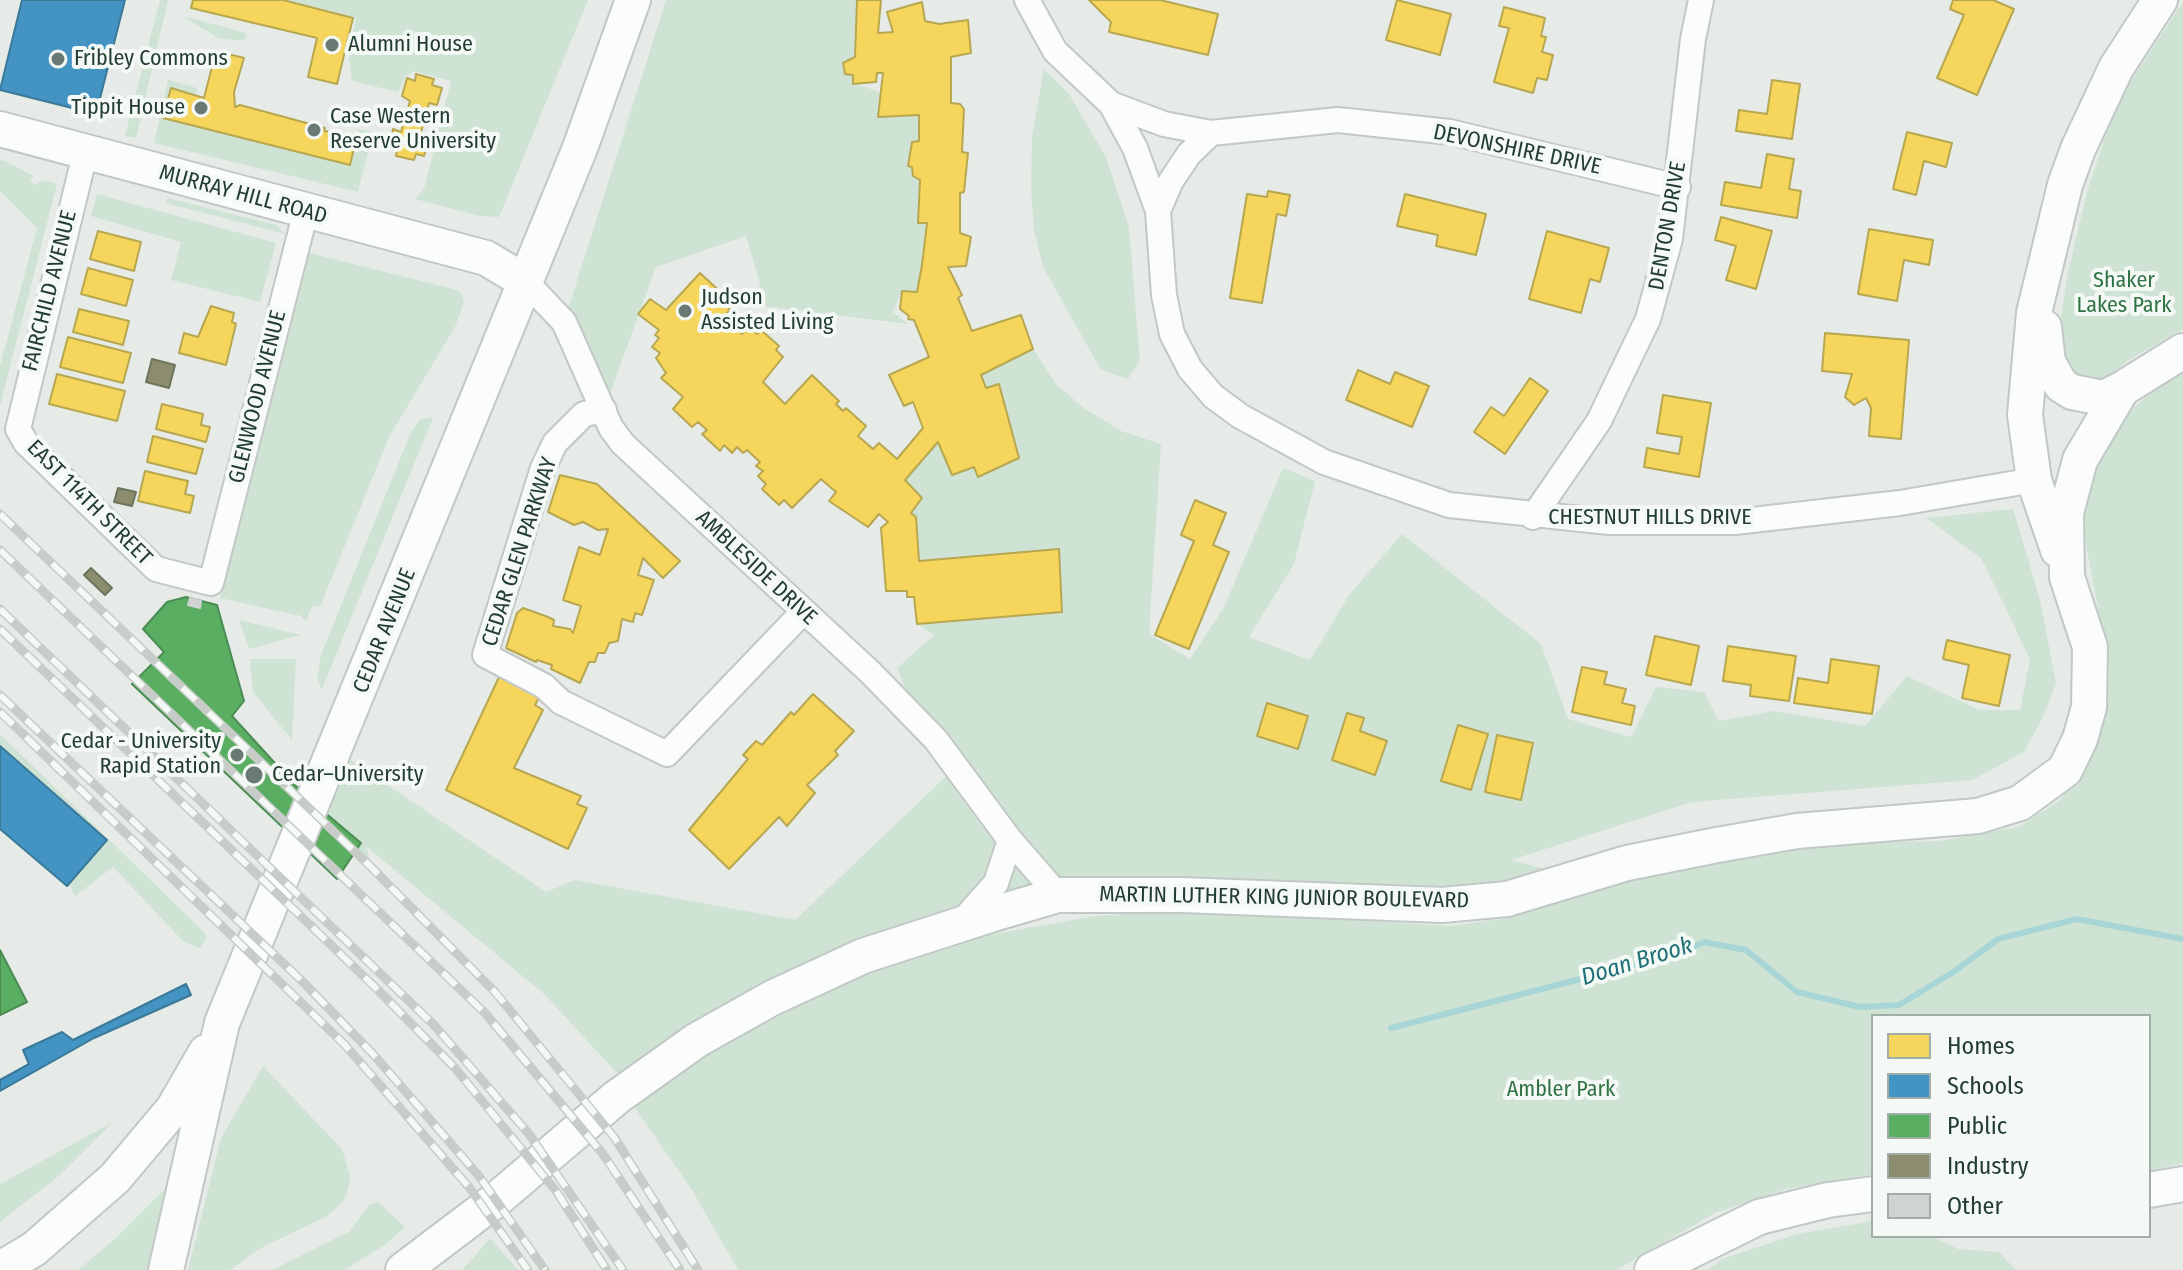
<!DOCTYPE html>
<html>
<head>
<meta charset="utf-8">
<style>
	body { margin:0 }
	#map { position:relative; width:2183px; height:1270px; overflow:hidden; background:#e6ebe8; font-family:"Fira Sans Condensed",sans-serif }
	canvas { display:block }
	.legend { position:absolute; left:1871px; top:1014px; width:280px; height:224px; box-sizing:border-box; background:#f4f9f6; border:2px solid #a1aea8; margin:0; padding:10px 14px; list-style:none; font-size:24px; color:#243d34 }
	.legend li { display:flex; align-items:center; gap:16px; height:40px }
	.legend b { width:40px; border:2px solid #a1aea8 }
</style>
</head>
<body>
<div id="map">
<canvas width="2183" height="1270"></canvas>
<ul class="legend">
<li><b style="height:22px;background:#f6d55c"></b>Homes</li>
<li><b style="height:22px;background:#4393c3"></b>Schools</li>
<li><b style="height:22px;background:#5aae61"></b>Public</li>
<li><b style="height:22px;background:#8c8c6e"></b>Industry</li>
<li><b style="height:22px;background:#cfd3d1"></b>Other</li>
</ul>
</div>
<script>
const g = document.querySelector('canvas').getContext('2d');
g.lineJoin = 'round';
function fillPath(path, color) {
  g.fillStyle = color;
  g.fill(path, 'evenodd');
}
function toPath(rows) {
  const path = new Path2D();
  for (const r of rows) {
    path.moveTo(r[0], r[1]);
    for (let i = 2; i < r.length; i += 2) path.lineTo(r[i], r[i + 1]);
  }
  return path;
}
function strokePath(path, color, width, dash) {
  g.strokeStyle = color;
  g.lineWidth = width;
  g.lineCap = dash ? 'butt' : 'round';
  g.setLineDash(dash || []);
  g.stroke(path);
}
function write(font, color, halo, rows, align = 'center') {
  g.font = font + ' "Fira Sans Condensed",sans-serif';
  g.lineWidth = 8;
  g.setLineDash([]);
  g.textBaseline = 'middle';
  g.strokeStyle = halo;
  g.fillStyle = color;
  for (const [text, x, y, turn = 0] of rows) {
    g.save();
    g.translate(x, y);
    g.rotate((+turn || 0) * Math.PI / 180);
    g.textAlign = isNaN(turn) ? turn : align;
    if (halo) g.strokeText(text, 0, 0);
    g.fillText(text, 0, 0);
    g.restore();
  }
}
const green = toPath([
	[160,0,168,0,136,138,125,136],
	[283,0,588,0,499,217,480,216,415,199,424,189,451,81,414,71,405,77,398,92,352,81,349,59,356,18],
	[666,0,857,0,855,57,843,63,845,74,853,75,854,84,881,92,879,117,919,115,919,141,911,143,908,166,912,167,913,176,920,180,918,222,927,223,922,265,917,292,902,291,893,312,908,324,762,306,759,280,746,236,656,267,604,410,564,322],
	[2183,2,2183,329,2129,360,2100,383,2068,381,2058,340,2067,277,2087,191,2117,102],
	[182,16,247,33,246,38,242,41,218,38],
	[1044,69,1069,94,1106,157,1129,227,1140,361,1128,379,1101,370,1043,267,1034,231,1031,190,1032,136],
	[168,80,197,88,196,94,171,88,163,118,350,165,359,129,373,132,358,192,154,143],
	[3,160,33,176,30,182,37,185,41,180,57,184,0,406,0,366,37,228,0,191,0,161],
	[97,194,276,243,260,302,171,280,181,242,91,216],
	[168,198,276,225,286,234,165,203],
	[305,252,453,289,460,292,464,301,455,327,389,437,320,607,312,606,306,621,301,616,220,598],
	[1033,349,1056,384,1084,408,1121,431,1161,444,1149,634,1190,659,1224,607,1283,468,1315,481,1294,564,1249,637,1310,660,1349,595,1402,534,1541,644,1568,719,1631,737,1656,687,1704,692,1719,721,1774,711,1865,726,1907,676,1979,710,2020,710,2030,660,2009,615,1981,558,1926,518,2013,509,2040,600,2056,683,2044,715,2024,752,1972,780,1692,802,1511,860,1579,878,1507,899,1182,895,959,924,630,1087,544,994,367,847,370,866,311,810,336,750,546,892,575,880,795,920,957,766,888,690,905,688,897,668,934,635,917,624,1062,611,1058,549,919,561,905,480,938,442,952,475,974,467,978,477,1019,458,999,384,986,388,981,375],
	[2183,374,2183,1163,2149,1171,2149,1016,1873,1016,1873,1174,1786,1189,1715,1213,1616,1270,738,1270,692,1190,633,1105,688,1063,749,1031,869,971,964,939,1096,916,1181,910,1451,926,1507,918,1720,853,1824,844,1939,841,2018,827,2058,802,2079,776,2107,707,2098,609,2082,523,2095,467,2118,422,2165,380],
	[433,418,322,689,317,680,321,655,411,432,420,419],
	[239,620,301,635,249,649],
	[250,659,296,659,292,740,253,692],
	[0,734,204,932,207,937,200,948,184,942,113,867,75,896,0,746],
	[263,1066,342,1149,350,1175,348,1189,343,1202,327,1216,261,1248,230,1270,188,1270,221,1138],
	[113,1122,60,1175,0,1222,0,1184],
	[175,1179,154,1270,78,1270,117,1237],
	[378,1202,405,1227,385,1245,344,1270,272,1270,350,1231,369,1205],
	[1872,1221,1873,1236,1931,1236,1958,1249,1999,1252,2016,1270,1707,1270,1722,1259,1797,1234],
	[490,1238,518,1270,462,1270,474,1257]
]);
const homes = toPath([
	[193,0,283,0,353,18,337,84,308,77,317,38,191,8,193,0],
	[857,0,881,0,878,33,893,32,887,12,922,2,925,21,939,24,968,20,971,53,951,57,951,103,960,104,964,109,962,152,968,153,964,192,960,193,960,233,971,237,966,266,948,267,962,295,958,298,972,331,1021,315,1033,349,981,375,986,388,999,384,1019,458,978,477,974,467,952,475,938,442,905,480,922,498,911,513,916,517,919,561,1059,549,1062,612,917,624,914,597,907,597,907,591,886,591,881,528,888,522,879,514,868,527,829,501,836,492,821,479,792,508,784,500,779,505,762,489,766,484,758,476,763,471,756,466,760,462,747,450,743,453,737,447,732,453,724,445,720,451,702,434,707,430,698,422,692,427,673,409,683,397,661,378,666,373,656,358,660,353,652,347,659,338,655,335,659,330,638,314,650,299,666,310,700,273,726,297,723,302,730,309,724,317,742,334,750,326,757,334,761,330,779,346,776,350,783,357,763,382,785,404,812,375,839,401,836,404,843,411,846,408,866,426,858,436,873,449,879,443,897,459,923,428,913,402,904,406,889,375,929,357,914,320,908,319,909,316,900,309,902,291,917,292,922,265,927,223,918,223,920,180,913,176,912,167,908,166,912,142,919,141,919,115,878,117,883,73,877,73,876,82,853,84,853,75,845,74,843,63,855,57,857,0],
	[1089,0,1160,0,1218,14,1208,55,1109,32,1111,22,1089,0],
	[1397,0,1451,14,1440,55,1386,40,1397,0],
	[1953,0,1993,0,2014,9,1977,95,1937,78,1964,15,1950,9,1953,0],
	[1504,7,1545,18,1541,36,1546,37,1542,52,1553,55,1547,80,1537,78,1533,93,1494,82,1509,28,1499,26,1504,7],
	[216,51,244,58,234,92,235,107,240,105,325,128,324,131,357,135,350,165,163,118,171,88,204,98,216,51],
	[416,74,434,79,432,85,442,88,437,105,429,103,420,136,429,138,424,156,416,154,414,160,396,156,397,150,389,148,393,129,401,132,410,101,402,96,407,78,415,81,416,74],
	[1772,80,1800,84,1792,139,1736,131,1739,110,1767,114,1772,80],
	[1907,132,1952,143,1946,167,1924,161,1916,195,1893,189,1907,132],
	[1767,154,1794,159,1789,189,1801,191,1797,218,1721,205,1725,182,1761,188,1767,154],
	[1268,191,1290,195,1286,216,1277,214,1262,303,1230,298,1247,194,1267,197,1268,191],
	[1405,194,1486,214,1476,255,1436,246,1438,235,1397,226,1405,194],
	[1721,217,1772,231,1756,289,1726,280,1736,246,1715,240,1721,217],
	[1869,229,1933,240,1929,265,1904,260,1897,301,1858,294,1869,229],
	[98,231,141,242,134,271,90,259,98,231],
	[1547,231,1609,248,1600,282,1590,279,1581,313,1529,299,1547,231],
	[88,268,133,280,126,306,81,294,88,268],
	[211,306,234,313,232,322,236,324,226,365,179,353,184,333,198,337,211,306],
	[79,309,129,321,123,345,73,332,79,309],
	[1825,333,1909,340,1901,439,1869,436,1871,408,1866,398,1854,405,1845,397,1852,374,1822,371,1825,333],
	[68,337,131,353,123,383,60,367,68,337],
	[1358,370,1390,384,1395,372,1429,386,1412,427,1346,400,1358,370],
	[57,374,125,391,117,421,49,404,57,374],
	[1530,378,1548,391,1505,454,1474,432,1491,407,1504,416,1530,378],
	[1663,395,1711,403,1699,477,1644,467,1647,448,1679,454,1682,437,1657,433,1663,395],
	[162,404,203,414,201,425,210,427,206,442,156,429,162,404],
	[153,436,203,449,196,474,147,462,153,436],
	[145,471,188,481,185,494,194,496,190,513,138,501,145,471],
	[560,475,597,484,680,561,663,578,643,558,638,575,654,580,642,615,635,613,633,622,622,619,618,641,609,643,605,653,598,653,595,662,589,662,580,683,551,669,552,665,537,660,536,662,506,648,517,613,523,608,548,617,554,620,553,626,570,629,573,633,581,606,563,600,579,547,600,555,608,529,598,530,583,522,574,525,548,512,560,475],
	[1195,500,1226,513,1213,545,1229,552,1189,649,1155,635,1194,541,1181,535,1195,500],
	[1655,636,1699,646,1691,685,1646,675,1655,636],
	[1947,640,2010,655,1999,706,1962,698,1969,665,1943,659,1947,640],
	[1728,646,1796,656,1789,701,1750,696,1751,685,1723,681,1728,646],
	[1831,659,1879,666,1872,714,1794,703,1798,678,1828,683,1831,659],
	[1582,667,1607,672,1604,684,1626,689,1622,703,1635,706,1631,725,1572,712,1582,667],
	[500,675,540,696,535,705,543,710,514,768,581,796,577,804,587,808,568,849,446,790,500,675],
	[813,694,854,731,835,751,838,755,807,785,815,793,787,826,779,817,729,869,689,830,748,759,743,755,756,741,762,745,791,712,794,715,813,694],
	[1267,703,1308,716,1298,749,1257,736,1267,703],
	[1347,713,1364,718,1360,731,1387,741,1375,775,1332,760,1347,713],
	[1458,725,1488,734,1471,790,1441,781,1458,725],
	[1497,735,1533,743,1521,800,1485,792,1497,735]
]);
const schools = toPath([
	[22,0,125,0,96,114,0,90,22,0],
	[0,746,107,840,67,886,0,829,0,746],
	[186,984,191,995,94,1038,0,1091,0,1080,29,1064,23,1050,62,1032,73,1040,186,984]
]);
const public = toPath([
	[186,597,217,605,244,701,232,716,304,795,361,843,337,879,132,684,164,652,143,629,167,602,186,597],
	[0,950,27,1002,0,1015,0,950]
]);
const industry = toPath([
	[152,359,175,365,169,388,146,382,152,359],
	[118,488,136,492,132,506,114,502,118,488],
	[91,568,112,588,105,595,84,575,91,568]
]);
const stream = toPath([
	[1391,1028,1677,954,1704,942,1746,950,1797,992,1860,1007,1899,1005,1955,971,1998,939,2077,919,2183,939]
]);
const building = toPath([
	[190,598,201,601,200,608,188,605,190,598]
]);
const street = toPath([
	[1027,0,1055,51,1111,104,1135,148,1158,211,1164,295,1172,334,1190,369,1213,396,1240,416,1324,462,1449,505,1609,522,1735,522,1900,503,2034,480],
	[1111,104,1164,124,1211,133,1338,120,1450,132,1678,187],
	[85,154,18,429,26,443,156,569,211,583,306,211],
	[1158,211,1171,181,1189,154,1211,133],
	[526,282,564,322,611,428,623,444,871,673,936,740,1010,840,1058,895],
	[604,410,584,414,555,443,543,468,485,655,544,686,561,702,667,754,803,612],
	[1533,517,1599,421,1648,319,1670,239,1693,39,1701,0],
	[964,919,996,883,1010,840]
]);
const secondary = toPath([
	[0,129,486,258,526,282],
	[2044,327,2048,362,2061,385,2072,392,2103,398,2122,389],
	[2058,550,2034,480,2025,415,2034,313,2065,185,2078,149,2116,68,2160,0],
	[2149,1190,2183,1184],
	[0,1269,34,1249,115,1178,173,1109,206,1052],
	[166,1270,222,1023,580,148,633,0],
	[403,1270,497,1199,617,1097,697,1040,772,998,863,956,993,914,1058,895,1182,895,1442,905,1507,899,1627,863,1717,845,1797,831,1978,816,2020,803,2065,770,2080,739,2089,707,2090,647,2067,577,2066,513,2080,460,2122,389,2183,351],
	[1652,1270,1759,1217,1828,1200,1873,1194]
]);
const rail = toPath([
	[0,514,370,866,495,992,614,1137,698,1270],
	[0,550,485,1013,603,1154,680,1270],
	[0,609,434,1025,529,1134,623,1270],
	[0,629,376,988,455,1068,556,1191,607,1270],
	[0,695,302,981,373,1054,479,1176,545,1270],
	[0,712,345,1045,469,1187,528,1270]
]);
const markers = [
	[332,45,8,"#687a73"],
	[58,59,8,"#687a73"],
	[201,108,8,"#687a73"],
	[314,130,8,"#687a73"],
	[685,311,8,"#687a73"],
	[237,755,8,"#687a73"],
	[254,775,10,"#687a73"]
];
const poiNames = [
	["Alumni House",348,45],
	["Fribley Commons",74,59],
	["Tippit House",185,108,"right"],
	["Case Western",330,117],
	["Reserve University",330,142],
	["Judson",701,298],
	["Assisted Living",701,323],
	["Cedar - University",221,742,"right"],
	["Rapid Station",221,767,"right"],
	["Cedar–University",272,775]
];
const streetNames = [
	["DEVONSHIRE DRIVE",1517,150,12],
	["MURRAY HILL ROAD",243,195,15],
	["DENTON DRIVE",1668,226,-80],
	["FAIRCHILD AVENUE",50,291,-76],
	["GLENWOOD AVENUE",258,397,-76],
	["EAST 114TH STREET",89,503,45],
	["CHESTNUT HILLS DRIVE",1650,518],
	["CEDAR GLEN PARKWAY",520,552,-72],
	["AMBLESIDE DRIVE",756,568,43],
	["CEDAR AVENUE",385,631,-68],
	["MARTIN LUTHER KING JUNIOR BOULEVARD",1284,898,1]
];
const parkNames = [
	["Shaker",2124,281],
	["Lakes Park",2124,306],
	["Ambler Park",1561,1090]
];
const waterNames = [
	["Doan Brook",1637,962,-17]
];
fillPath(green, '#cfe3d4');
fillPath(homes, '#f6d55c');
strokePath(homes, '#b7a750', 2);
fillPath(schools, '#4393c3');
strokePath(schools, '#3a7998', 2);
fillPath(public, '#5aae61');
strokePath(public, '#4a8c54', 2);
fillPath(industry, '#8c8c6e');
strokePath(industry, '#6d745d', 2);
strokePath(stream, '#a8d5d6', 6);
fillPath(building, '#cfd3d1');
strokePath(building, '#ced4d1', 2);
strokePath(street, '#c3c8c5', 28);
strokePath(secondary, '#c1c8c5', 38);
strokePath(street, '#fbfcfc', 24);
strokePath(secondary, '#fbfcfc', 34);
strokePath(rail, '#c7ccc9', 9);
strokePath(rail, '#f4f9f6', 6, [18]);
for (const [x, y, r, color] of markers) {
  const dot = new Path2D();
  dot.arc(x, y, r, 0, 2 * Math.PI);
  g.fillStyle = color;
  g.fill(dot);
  strokePath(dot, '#f4f9f6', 3);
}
write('22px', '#243d34', '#f4f9f6', poiNames, 'left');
write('22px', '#243d34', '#f4f9f6', streetNames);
write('22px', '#2f7344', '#f4f9f6', parkNames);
write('italic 24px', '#207077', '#f4f9f6', waterNames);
</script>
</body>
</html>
